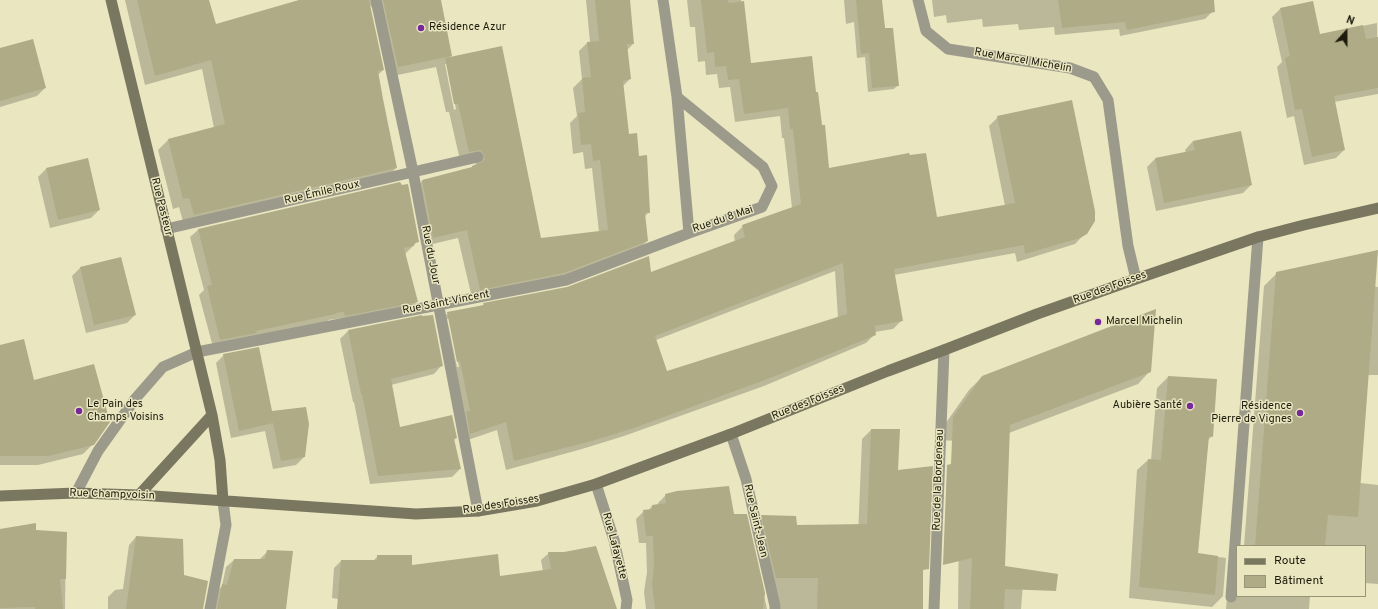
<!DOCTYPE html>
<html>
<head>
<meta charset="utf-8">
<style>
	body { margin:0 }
	#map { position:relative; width:1378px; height:609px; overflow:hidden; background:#eae6c0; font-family:Overpass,sans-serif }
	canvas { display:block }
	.legend { position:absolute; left:1236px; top:545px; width:130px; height:52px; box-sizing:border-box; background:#eae6c0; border:1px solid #979478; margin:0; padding:5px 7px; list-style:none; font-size:12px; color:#1b1a0c }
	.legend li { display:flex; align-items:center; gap:8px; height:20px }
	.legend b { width:20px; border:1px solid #979478 }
	.north { position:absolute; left:1326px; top:12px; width:40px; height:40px; -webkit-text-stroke:3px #eae6c0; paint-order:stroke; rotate:21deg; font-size:11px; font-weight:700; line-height:16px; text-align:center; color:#1b1a0c }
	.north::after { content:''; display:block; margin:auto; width:14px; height:18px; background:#1b1a0c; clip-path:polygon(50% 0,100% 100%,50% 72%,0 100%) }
</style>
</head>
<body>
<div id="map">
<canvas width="1378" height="609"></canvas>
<ul class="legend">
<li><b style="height:5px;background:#7a7760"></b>Route</li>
<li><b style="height:11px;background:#aeab86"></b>Bâtiment</li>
</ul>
<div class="north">N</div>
</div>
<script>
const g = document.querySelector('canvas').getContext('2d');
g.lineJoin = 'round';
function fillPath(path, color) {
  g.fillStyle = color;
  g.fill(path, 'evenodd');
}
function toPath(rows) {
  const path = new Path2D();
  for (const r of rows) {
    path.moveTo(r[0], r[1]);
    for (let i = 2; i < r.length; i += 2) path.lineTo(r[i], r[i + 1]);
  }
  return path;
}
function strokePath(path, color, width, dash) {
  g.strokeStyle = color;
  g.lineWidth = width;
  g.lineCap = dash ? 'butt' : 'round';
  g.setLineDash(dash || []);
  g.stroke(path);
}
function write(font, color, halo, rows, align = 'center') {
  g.font = font + ' Overpass,sans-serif';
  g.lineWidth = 3;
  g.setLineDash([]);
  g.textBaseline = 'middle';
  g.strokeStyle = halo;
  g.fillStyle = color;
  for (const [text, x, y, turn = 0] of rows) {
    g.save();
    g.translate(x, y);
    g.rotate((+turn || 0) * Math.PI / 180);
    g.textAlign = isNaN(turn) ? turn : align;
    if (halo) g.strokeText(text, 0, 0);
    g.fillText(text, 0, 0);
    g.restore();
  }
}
const shadow = toPath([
	[125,0,208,0,215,25,302,0,440,0,451,56,449,58,540,239,599,232,592,168,585,169,583,152,573,154,570,123,577,116,573,88,582,79,579,51,587,43,590,42,586,0,629,0,633,44,627,50,630,79,623,86,628,135,638,157,649,212,644,217,647,241,638,250,555,281,472,298,458,238,424,246,414,190,422,181,470,169,476,165,475,161,460,160,449,112,446,112,436,67,388,77,373,9,368,3,383,70,377,76,396,168,386,178,184,225,179,207,173,209,158,150,168,140,214,128,202,69,145,85],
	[445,64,447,64,456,109,454,110],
	[687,0,741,0,750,64,815,93,828,169,936,218,1005,206,989,126,998,117,1090,228,1075,244,1017,262,1015,253,894,275,902,320,893,329,875,332,875,334,866,343,764,386,624,436,582,449,506,470,497,430,462,442,439,322,448,313,481,307,484,304,650,273,735,242,734,235,743,226,792,208,784,138,782,138,780,116,735,122,730,87,719,88,717,74,706,75,705,61,698,62,695,27,690,27],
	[835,271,838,318,667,372,656,340],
	[447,319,449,319,459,367,457,367],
	[844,0,881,0,885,29,898,85,894,89,868,92,865,57,857,58,854,22,846,24],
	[932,0,1210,0,1212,12,1205,19,1120,36,1119,29,1055,35,1054,27,1019,30,1018,24,983,27,982,19,947,23,946,15,934,17],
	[1312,2,1319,35,1377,23,1378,94,1334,102,1344,150,1336,158,1304,165,1294,116,1287,118,1277,67,1282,62,1272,17,1280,9],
	[0,49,45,88,37,96,0,107],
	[1193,141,1251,185,1243,193,1156,211,1147,167,1155,159,1186,153,1185,150],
	[46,169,99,210,91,218,50,228,38,177],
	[400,183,418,241,405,254,417,301,410,309,328,320,327,322,213,347,199,295,204,290,190,237,198,230],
	[121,258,135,315,127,323,86,333,72,276,80,268],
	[1277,273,1378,287,1378,375,1368,375,1360,483,1378,485,1378,584,1365,583,1365,546,1244,546,1264,286],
	[348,331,442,365,434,374,391,385,399,428,456,438,454,440,460,469,452,477,370,484,354,402,353,402,340,339],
	[0,346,93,444,83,454,38,465,0,465],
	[224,355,272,412,304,457,296,465,273,469,265,431,231,438,216,363],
	[1150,371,1138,384,1009,433,1004,567,1024,570,1021,609,958,609,960,441,936,440,936,437,969,390,982,377],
	[1168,377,1212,436,1207,441,1197,554,1226,558,1223,596,1212,607,1129,598,1137,470,1148,460,1151,460,1157,388],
	[871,430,897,472,922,609,855,609,862,439],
	[666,495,734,515,746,515,767,609,646,609,644,592,647,572,646,543,639,543,636,519,644,511,648,511,652,506,658,505,658,503],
	[762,516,796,526,825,526,818,609,774,609,754,523],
	[0,530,66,533,65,609,0,609],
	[136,537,183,575,202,609,108,609,108,597,115,590,123,589,129,545],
	[268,551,286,609,211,609,215,593,222,586,226,567,234,560,259,560],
	[549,553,616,609,362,609,350,601,332,598,334,568,341,561,373,561,378,556,411,567,499,577,543,571,541,560],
	[1237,564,1237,596,1310,596,1309,609,1226,609,1229,572]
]);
const building = toPath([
	[137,0,209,0,216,24,299,0,369,0,384,70,378,71,383,99,397,168,194,215,189,198,183,199,168,139,225,124,211,60,155,76],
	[383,0,441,0,452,56,398,67],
	[595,0,630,0,634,44,627,44,631,79,623,81,629,134,637,133,639,156,647,155,650,213,645,213,648,241,564,273,480,290,467,230,433,238,422,180,472,167,472,166,482,162,485,159,483,153,480,150,469,152,458,104,454,104,445,58,502,46,541,238,608,230,600,160,593,161,591,144,581,145,578,113,585,112,582,78,591,77,587,42,599,41],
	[701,0,728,0,729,3,744,1,751,63,812,56,816,92,818,92,822,125,825,125,829,168,909,153,910,155,926,153,937,217,1015,203,997,116,1072,100,1095,211,1095,221,1087,234,1080,238,1025,254,1024,245,894,269,903,321,875,326,876,335,773,377,634,428,592,441,514,461,506,422,470,434,466,411,470,411,460,361,457,362,447,312,484,305,483,303,567,287,649,256,651,272,745,237,742,225,801,204,793,129,790,129,788,108,744,114,739,79,728,80,726,66,715,67,714,52,707,53],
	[843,263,847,314,667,371,655,336],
	[856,0,882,0,885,28,893,28,899,86,872,88,869,53,861,54],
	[1058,0,1214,0,1215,12,1127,30,1125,22,1062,28],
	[1313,1,1320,34,1363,25,1366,39,1378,37,1378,88,1334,96,1345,150,1312,157,1302,109,1295,110,1285,58,1290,56,1280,8],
	[33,39,46,88,0,101,0,48],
	[1241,131,1252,185,1164,203,1155,158,1195,150,1193,141],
	[88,158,100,210,58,220,46,168],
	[400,182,402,185,408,184,419,242,414,243,414,246,404,248,418,302,345,316,344,312,336,313,336,314,256,331,257,333,220,340,207,286,212,285,198,229],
	[1378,250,1358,517,1328,515,1325,546,1255,546,1276,272],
	[121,257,136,315,94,325,80,267],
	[1156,309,1151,372,1010,425,1005,566,1058,574,1056,591,1005,589,1004,609,970,609,972,558,943,565,947,465,951,464,953,417,982,376],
	[422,315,422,316,433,315,443,366,391,379,400,427,452,415,457,438,454,439,461,469,378,476,362,394,361,394,348,330],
	[24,339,34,380,94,364,110,422,94,445,48,456,0,456,0,345],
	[259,347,272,411,306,407,309,424,305,457,281,461,273,423,239,431,223,354],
	[1168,376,1217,379,1213,437,1209,436,1198,553,1218,556,1215,595,1139,587,1148,459,1161,460],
	[871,429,900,429,898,470,933,466,929,569,923,570,923,609,817,609,818,578,776,578,761,515,796,516,797,525,867,524],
	[729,486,734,514,747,514,765,593,763,609,655,609,652,584,654,564,653,536,646,536,643,510,652,509,652,505,666,503,665,494,677,491],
	[36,523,36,530,67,532,66,579,60,579,63,609,35,609,35,607,0,608,0,529],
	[136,536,183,539,184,575,208,581,203,609,126,609],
	[596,546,617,609,337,609,341,560,377,560,377,555,412,555,412,565,498,554,500,576,551,569,548,552,564,552],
	[267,550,293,551,286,609,217,609,222,584,227,585,234,559,265,559]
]);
const service = toPath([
	[76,493,98,451,135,399,163,367,197,352],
	[1231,597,1258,237]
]);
const minor = toPath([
	[376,0,413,172,478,511],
	[663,0,677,97,689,233,762,207,772,186,763,167,677,97],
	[918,0,926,31,948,49,1070,68,1094,77,1108,100,1128,246,1136,279],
	[166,229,478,157],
	[197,352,566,280,689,233],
	[731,434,746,479,775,606,775,609],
	[596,484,614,540,627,600,626,609],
	[210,609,226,525,223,501],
	[934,609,944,350]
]);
const secondary = toPath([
	[111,0,212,415,220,460,223,501],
	[139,495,212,415],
	[0,496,76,493,139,495,416,514,478,511,537,501,596,484,731,434,888,371,944,350,1037,314,1136,279,1258,237,1304,225,1378,208]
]);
const markers = [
	[421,28,4,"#77299b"],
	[1098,322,4,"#77299b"],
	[1190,406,4,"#77299b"],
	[79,411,4,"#77299b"],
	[1300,413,4,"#77299b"]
];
const poiNames = [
	["Résidence Azur",429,28],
	["Marcel Michelin",1106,322],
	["Le Pain des",87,405],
	["Champs Voisins",87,418],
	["Aubière Santé",1182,406,"right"],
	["Résidence",1292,407,"right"],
	["Pierre de Vignes",1292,420,"right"]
];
const streetNames = [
	["Rue Marcel Michelin",1023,61,10],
	["Rue Émile Roux",322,193,-13],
	["Rue Pasteur",161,207,76],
	["Rue du 8 Mai",723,220,-19],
	["Rue du Jour",430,255,79],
	["Rue des Foisses",1110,288,-20],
	["Rue Saint-Vincent",446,303,-11],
	["Rue des Foisses",808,403,-22],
	["Rue de la Bordeneau",939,480,-88],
	["Rue Champvoisin",112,495,2],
	["Rue des Foisses",501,505,-9],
	["Rue Saint-Jean",755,521,77],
	["Rue Lafayette",614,546,75]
];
fillPath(shadow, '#0003');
fillPath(building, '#aeab86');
strokePath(service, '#9c9b8b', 11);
strokePath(minor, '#9c9b8b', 11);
strokePath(secondary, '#7a7760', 11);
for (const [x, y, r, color] of markers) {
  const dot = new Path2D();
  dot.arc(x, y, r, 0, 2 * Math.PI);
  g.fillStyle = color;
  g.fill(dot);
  strokePath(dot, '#eae6c0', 1.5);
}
write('11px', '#1b1a0c', '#eae6c0', poiNames, 'left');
write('11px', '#1b1a0c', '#eae6c0', streetNames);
</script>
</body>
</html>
